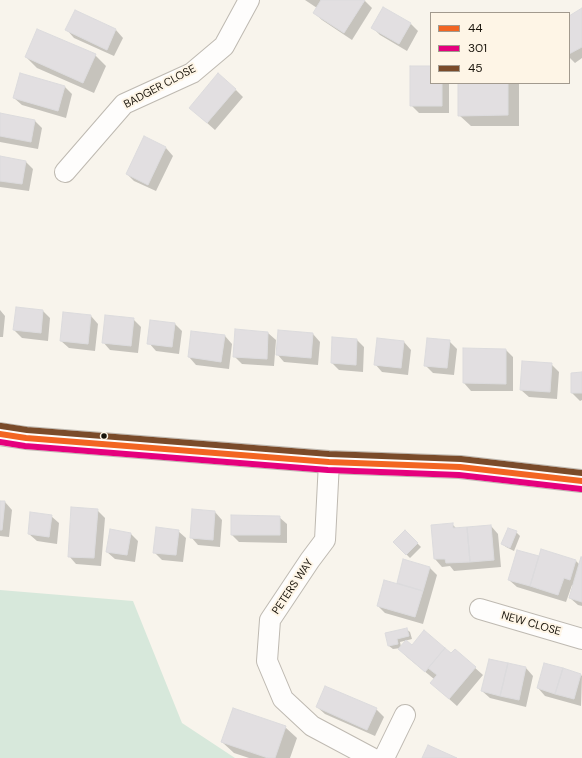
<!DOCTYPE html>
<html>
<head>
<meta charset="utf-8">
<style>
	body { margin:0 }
	#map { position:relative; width:582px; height:758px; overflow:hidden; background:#f8f4ec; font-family:"DM Sans",sans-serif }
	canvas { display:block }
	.legend { position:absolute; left:430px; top:12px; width:140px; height:72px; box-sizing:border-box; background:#fef5e6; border:1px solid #a29a8e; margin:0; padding:5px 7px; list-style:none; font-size:12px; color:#171209 }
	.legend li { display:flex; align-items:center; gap:8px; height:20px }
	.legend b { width:20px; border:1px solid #a29a8e }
</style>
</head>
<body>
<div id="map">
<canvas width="582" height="758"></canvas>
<ul class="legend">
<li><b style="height:5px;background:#f26522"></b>44</li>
<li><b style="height:5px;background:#e5007d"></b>301</li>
<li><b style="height:5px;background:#7a4b2a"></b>45</li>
</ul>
</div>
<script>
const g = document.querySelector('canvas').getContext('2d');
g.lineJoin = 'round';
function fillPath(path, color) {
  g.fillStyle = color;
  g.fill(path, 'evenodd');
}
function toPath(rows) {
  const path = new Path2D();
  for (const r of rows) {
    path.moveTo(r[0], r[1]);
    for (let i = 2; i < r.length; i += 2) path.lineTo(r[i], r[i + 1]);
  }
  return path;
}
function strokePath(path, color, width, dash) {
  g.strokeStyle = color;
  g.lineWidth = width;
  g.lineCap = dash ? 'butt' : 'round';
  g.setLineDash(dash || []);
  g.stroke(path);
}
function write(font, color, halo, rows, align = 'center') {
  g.font = font + ' "DM Sans",sans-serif';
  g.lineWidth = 4;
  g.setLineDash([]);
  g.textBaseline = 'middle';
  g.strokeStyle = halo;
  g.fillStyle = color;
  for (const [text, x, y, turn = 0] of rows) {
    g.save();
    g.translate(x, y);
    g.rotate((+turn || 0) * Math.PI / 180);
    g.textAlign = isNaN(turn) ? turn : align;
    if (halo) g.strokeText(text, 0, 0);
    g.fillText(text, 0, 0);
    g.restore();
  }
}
const green = toPath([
	[0,590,133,601,182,723,235,758,0,758]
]);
const shadow = toPath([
	[305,0,364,0,372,8,352,40,322,20,314,13,317,8],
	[582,9,582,58,575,63,569,57,569,17],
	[76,11,116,30,123,38,114,56,74,38,67,30],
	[410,23,418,31,407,51,380,35,373,28],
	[95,55,106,66,94,93,37,68,26,57],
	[431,67,431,83,449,83,449,113,419,113,411,105],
	[459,83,519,83,519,126,471,126,459,115],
	[65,87,72,94,66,118,22,105,14,98],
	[236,90,243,97,215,130,198,115],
	[0,114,35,121,42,128,38,149,0,142],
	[145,138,166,148,173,156,156,191,134,181,127,174],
	[0,157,26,162,33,169,29,191,0,187],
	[0,310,5,316,3,337,0,337],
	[43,311,50,318,48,341,22,338,14,330],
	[91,316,98,324,95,351,69,348,61,341],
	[133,319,141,327,138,353,110,350,103,342],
	[175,324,182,331,179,354,156,351,149,343],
	[192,332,225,336,232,344,229,369,196,365,189,357],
	[268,333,276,340,274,366,242,364,234,356],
	[313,334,320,342,318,365,284,362,277,354],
	[357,340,364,347,363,372,339,370,332,363],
	[449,341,457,349,454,375,433,373,425,365],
	[404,342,411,350,408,375,382,372,375,364],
	[506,350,513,357,513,391,471,391,464,383],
	[551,364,559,372,557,399,529,397,521,390],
	[582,373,582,400,580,401,572,393],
	[0,502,5,502,12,510,9,537,0,536],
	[97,510,105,518,101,566,76,564,69,556],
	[215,512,222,520,220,547,198,545,191,537],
	[51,516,59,523,57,544,37,541,29,534],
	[279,517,287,524,287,543,239,542,232,535],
	[452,524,457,529,491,526,498,534,501,567,454,571,450,566,442,567,435,559],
	[178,531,186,538,183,562,162,560,154,552],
	[405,531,421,547,410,558,394,542],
	[516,532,520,536,514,551,506,547,502,544],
	[131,534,138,541,135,562,115,559,107,552],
	[542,551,576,561,580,565,582,558,582,606,578,605,570,598,574,585,572,585,566,602,517,587,509,580,540,557],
	[404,560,430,568,437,575,423,624,385,613,378,606,397,584],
	[406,629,410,632,412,639,400,642,401,647,412,646,451,654,455,650,483,675,457,706,431,683,434,679,407,657,400,649,401,648,393,649,389,646,386,633],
	[526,668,533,676,526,707,490,698,482,691],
	[581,675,582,676,581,706,545,696,538,688],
	[317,707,376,709,384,717,375,736,325,714],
	[285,727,297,738,290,758,249,758,234,753,222,742]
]);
const building = toPath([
	[321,0,365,0,344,33,313,13,321,0],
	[383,7,411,23,399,44,371,28,383,7],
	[582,8,582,47,569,54,569,16,582,8],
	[75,10,116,29,107,50,65,30,75,10],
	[37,29,96,54,83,83,25,57,37,29],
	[410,66,431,66,431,83,442,83,442,106,410,106,410,66],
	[20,73,65,86,58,111,13,98,20,73],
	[218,73,236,89,207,123,189,108,218,73],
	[458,83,508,83,508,115,458,116,458,83],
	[0,113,35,120,31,142,0,136,0,113],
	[144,136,166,147,148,185,126,174,144,136],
	[0,156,26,161,22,184,0,181,0,156],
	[16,307,43,310,41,333,13,330,16,307],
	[63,312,91,315,88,344,60,341,63,312],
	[105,315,134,318,131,346,102,343,105,315],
	[150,320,175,323,172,347,147,344,150,320],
	[235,329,268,332,267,359,233,357,235,329],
	[278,330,313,333,311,358,276,355,278,330],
	[191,331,225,335,221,362,188,357,191,331],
	[332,337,357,339,356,365,331,363,332,337],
	[377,338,404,341,401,368,374,365,377,338],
	[427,338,450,340,447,368,424,366,427,338],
	[463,348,506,349,506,384,463,383,463,348],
	[522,361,552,363,550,392,520,390,522,361],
	[582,372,582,393,571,393,571,373,582,372],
	[0,501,5,501,2,530,0,530,0,501],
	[71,507,98,509,94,558,68,557,71,507],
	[192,509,215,511,213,540,190,538,192,509],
	[30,512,52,515,49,537,28,534,30,512],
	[231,515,280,516,280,535,231,535,231,515],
	[453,523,453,528,467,527,470,562,446,563,445,559,434,559,431,525,453,523],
	[491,525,494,560,470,562,467,527,491,525],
	[156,527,179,530,176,555,153,553,156,527],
	[508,528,517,531,510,548,501,544,508,528],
	[110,529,131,533,127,555,106,552,110,529],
	[405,530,418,543,406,555,393,542,405,530],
	[541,549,576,560,570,580,564,578,558,595,530,586,541,549],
	[517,550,539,556,530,586,508,580,517,550],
	[581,557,582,557,582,602,569,598,581,557],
	[403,559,430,567,423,591,397,583,403,559],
	[384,580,423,591,415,617,377,606,384,580],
	[407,628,409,636,397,639,398,644,388,646,385,633,407,628],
	[424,630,445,648,425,672,398,649,406,640,412,645,424,630],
	[445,648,451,653,455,649,476,667,449,699,430,683,437,675,428,668,445,648],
	[489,659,508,663,500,696,481,691,489,659],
	[508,663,526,667,519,700,500,696,508,663],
	[544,663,563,668,555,694,537,688,544,663],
	[563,668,581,674,574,699,555,694,563,668],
	[325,686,377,708,367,730,316,707,325,686],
	[233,708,286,726,275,758,268,758,221,742,233,708],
	[428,745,457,758,422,758,428,745]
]);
const minor = toPath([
	[65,172,124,104,192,73,224,46,249,0],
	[329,462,325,540,310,560,270,620,267,661,283,699,312,726,372,758],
	[480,609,582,639],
	[384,758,405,715]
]);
const major = toPath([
	[0,434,26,438,329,462,460,467,582,481]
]);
const bus1 = toPath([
	[0,434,26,438,329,462,460,467,582,481]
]);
const bus2 = toPath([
	[0,442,25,446,328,470,459,475,581,489]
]);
const bus3 = toPath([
	[1,426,27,430,329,454,461,459,582,473]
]);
const markers = [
	[104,436,3.5,"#171209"]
];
const streetNames = [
	["BADGER CLOSE",160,87,-28],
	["PETERS WAY",293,587,-56],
	["NEW CLOSE",531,624,16]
];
fillPath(green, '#d7e8db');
fillPath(shadow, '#0003');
fillPath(building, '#e2dfe1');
strokePath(building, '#dcdbdd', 1);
strokePath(minor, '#beb9b1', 22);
strokePath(major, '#beb9b1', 24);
strokePath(minor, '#fefdfc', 20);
strokePath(major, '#fefdfc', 22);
strokePath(bus1, '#f26522', 6);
strokePath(bus2, '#e5007d', 6);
strokePath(bus3, '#7a4b2a', 6);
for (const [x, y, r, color] of markers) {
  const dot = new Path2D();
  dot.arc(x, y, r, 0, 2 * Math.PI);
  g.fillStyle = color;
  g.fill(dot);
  strokePath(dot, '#fef5e6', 1.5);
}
write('11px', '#171209', '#fef5e6', streetNames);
</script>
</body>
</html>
